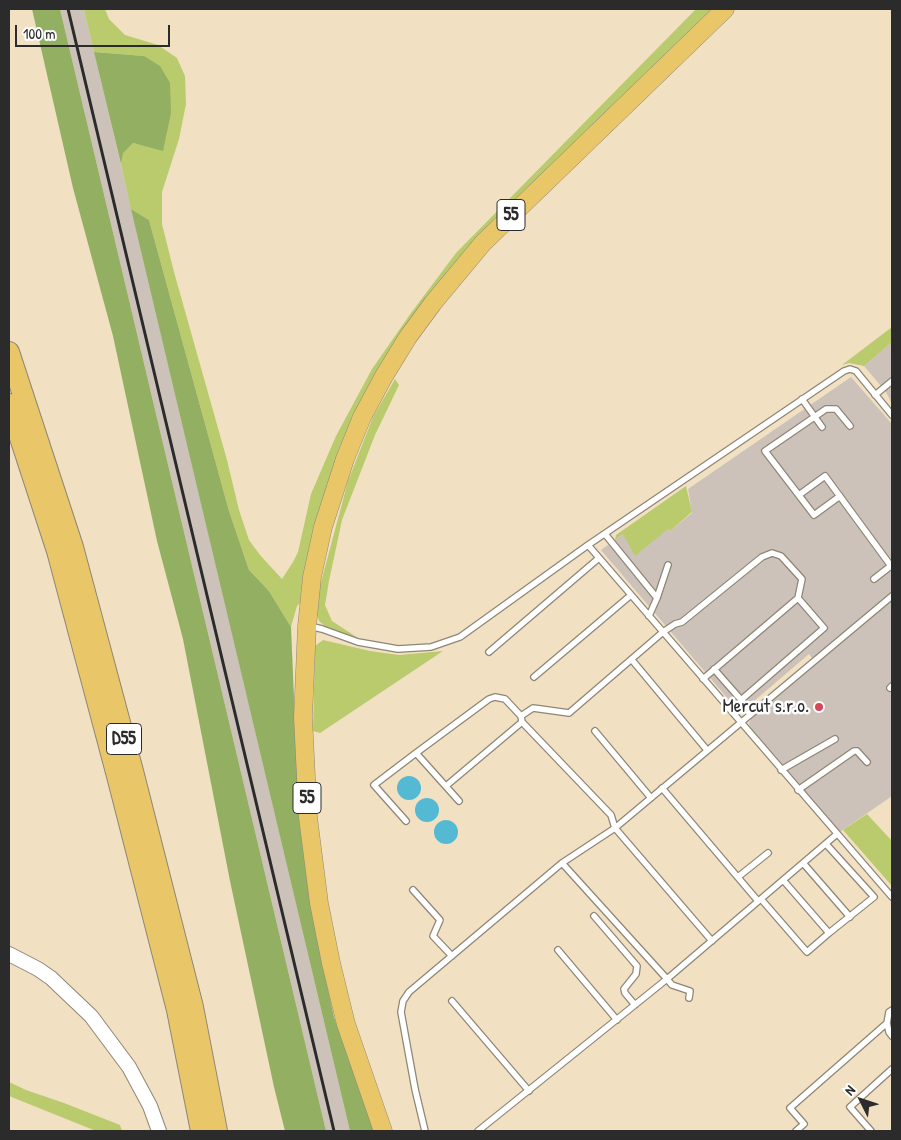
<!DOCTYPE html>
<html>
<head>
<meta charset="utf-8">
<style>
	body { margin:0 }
	#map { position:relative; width:901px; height:1140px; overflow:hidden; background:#f1e0c2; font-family:"Patrick Hand",sans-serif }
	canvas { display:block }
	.frame { position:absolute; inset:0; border:10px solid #2b2b2b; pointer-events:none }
	.north { position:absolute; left:836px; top:1075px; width:50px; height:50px; -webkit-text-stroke:4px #fff; paint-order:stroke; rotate:311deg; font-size:14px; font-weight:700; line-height:20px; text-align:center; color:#2b2b2b }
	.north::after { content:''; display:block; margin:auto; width:18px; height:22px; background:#2b2b2b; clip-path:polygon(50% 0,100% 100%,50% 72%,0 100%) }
	.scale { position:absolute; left:15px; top:25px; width:155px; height:22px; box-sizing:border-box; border:2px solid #2b2b2b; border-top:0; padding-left:6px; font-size:15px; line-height:18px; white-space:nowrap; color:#2b2b2b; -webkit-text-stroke:4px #fff; paint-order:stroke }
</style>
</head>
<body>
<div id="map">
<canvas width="901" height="1140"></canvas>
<div class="frame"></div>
<div class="north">N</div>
<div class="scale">100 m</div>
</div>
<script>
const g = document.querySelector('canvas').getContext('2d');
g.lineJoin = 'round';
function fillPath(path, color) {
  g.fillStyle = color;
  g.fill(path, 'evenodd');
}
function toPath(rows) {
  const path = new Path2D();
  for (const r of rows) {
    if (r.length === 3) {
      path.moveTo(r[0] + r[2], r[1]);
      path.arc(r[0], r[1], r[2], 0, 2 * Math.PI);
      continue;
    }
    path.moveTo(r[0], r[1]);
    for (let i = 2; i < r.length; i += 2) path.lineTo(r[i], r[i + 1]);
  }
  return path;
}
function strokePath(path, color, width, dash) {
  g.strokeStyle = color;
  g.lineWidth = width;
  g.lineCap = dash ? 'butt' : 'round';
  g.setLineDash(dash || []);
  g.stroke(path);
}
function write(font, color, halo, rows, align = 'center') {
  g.font = font + ' "Patrick Hand",sans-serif';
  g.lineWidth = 5;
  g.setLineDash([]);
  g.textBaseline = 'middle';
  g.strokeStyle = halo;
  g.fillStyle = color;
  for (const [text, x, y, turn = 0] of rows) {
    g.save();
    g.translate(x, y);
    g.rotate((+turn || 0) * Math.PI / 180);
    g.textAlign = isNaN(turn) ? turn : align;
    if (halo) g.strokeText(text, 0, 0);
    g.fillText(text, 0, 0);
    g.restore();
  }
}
const industrial = toPath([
	[60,9,84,9,350,1131,326,1131],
	[892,342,892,404,886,392,864,366],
	[851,377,892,424,892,796,837,834,784,766,750,728,749,724,751,718,816,663,812,658,809,654,740,713,601,550,623,534,668,529,670,531,692,513,688,489]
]);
const green = toPath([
	[84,9,105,9,109,19,125,35,158,45,177,58,185,76,186,104,179,139,162,192,162,224,174,272,227,460,239,510,249,540,260,555,282,579,293,562,298,552,311,494,336,436,372,369,411,313,456,253,696,9,712,9,564,153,378,371,301,602,297,606,291,627,269,591,249,570,229,511,149,220,131,209,121,164,122,153,133,143,163,150,144,56,94,52],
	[892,327,892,342,864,366,849,363,842,365],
	[395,379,399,385,375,435,342,520,329,581,325,605,332,621,358,638,337,632,327,628,319,621,316,612,320,586,348,481,373,417],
	[686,486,692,512,670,531,668,529,635,556,623,534,615,540,616,535],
	[323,640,370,651,399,655,443,651,320,733,313,731,315,646],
	[867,814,892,841,892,886,843,830],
	[9,1082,26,1090,64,1103,120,1125,122,1131,96,1131,9,1096]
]);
const forest = toPath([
	[32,9,60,9,326,1131,285,1131,274,1087,230,881,183,639,157,541,113,336,73,188],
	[94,52,144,56,160,66,170,83,171,113,163,151,133,143,123,153,121,164],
	[131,209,149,220,229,511,249,570,269,591,291,627,299,816,316,934,334,1017,374,1131,350,1131]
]);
const water = toPath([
	[409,788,12],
	[427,810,12],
	[446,832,12]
]);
const service = toPath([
	[875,395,892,381],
	[802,399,822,427],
	[799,495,825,476,891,566],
	[840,496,814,515,765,451,826,409,836,409,850,426],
	[605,534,657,598],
	[588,545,892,897],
	[874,579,892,565],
	[649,616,657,598,668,565],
	[309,626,322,629,358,642,398,649,431,647,460,637,588,545,844,371,850,369,856,371,892,415],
	[489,652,599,558],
	[632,660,707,750],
	[714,669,743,702,750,715],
	[534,677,631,595],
	[890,688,892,686],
	[741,700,824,628,798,598],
	[521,716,533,708,569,713,663,632,675,624,682,622,762,557,772,553,781,556,802,579,798,598,703,679],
	[595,731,651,798],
	[781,770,835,739],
	[446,786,522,722],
	[662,788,758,901],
	[798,790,854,751,857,751,867,762],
	[459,801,416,753,489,699,495,697,505,699,521,716,522,722,611,815,615,828,712,941],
	[406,821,374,785,416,753],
	[562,863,667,979,837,834],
	[803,863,850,917],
	[738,877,768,853],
	[783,880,829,933,874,897,826,844],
	[413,890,440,920,433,936,452,956],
	[761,899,807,952,829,933],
	[594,916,637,966,636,974,624,989,625,993,635,1005],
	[558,950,617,1020],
	[452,1001,529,1091],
	[892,1010,889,1012,887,1023,889,1032,892,1036],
	[425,1131,415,1089,401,1012,403,1001,409,992,562,863,615,828,892,596],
	[478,1131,667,979,672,985,690,991,689,998],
	[796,1131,804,1124,790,1108,887,1023],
	[871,1131,850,1107,892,1069]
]);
const tertiary = toPath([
	[9,954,38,969,51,978,91,1016,129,1067,150,1106,159,1131]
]);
const primary = toPath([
	[383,1131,346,1024,331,963,319,903,308,817,303,717,307,626,312,577,323,527,345,459,362,417,384,376,408,337,433,303,483,243,725,9]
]);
const motorway = toPath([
	[9,352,73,547,133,771,193,1007,217,1131],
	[9,404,57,551,117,776,177,1010,201,1131]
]);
const rail = toPath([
	[68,9,334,1131]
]);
const markers = [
	[819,707,5,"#d1495b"]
];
const shields = [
	[511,215,28],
	[124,739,35],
	[307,798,28]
];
const shieldNames = [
	["55",511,215],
	["D55",124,739],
	["55",307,798]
];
const poiNames = [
	["Mercut s.r.o.",809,707]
];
fillPath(industrial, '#ccc2b9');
fillPath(green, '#bacb6e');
fillPath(forest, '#93af61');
fillPath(water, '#54bad3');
strokePath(service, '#8e8676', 8);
strokePath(tertiary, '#8e8676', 16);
strokePath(primary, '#8e8676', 19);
strokePath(motorway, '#8e8676', 22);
strokePath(service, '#fff', 5.5);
strokePath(tertiary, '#fff', 14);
strokePath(primary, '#e9c769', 18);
strokePath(motorway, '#e9c769', 20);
strokePath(rail, '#2b2b2b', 3);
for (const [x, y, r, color] of markers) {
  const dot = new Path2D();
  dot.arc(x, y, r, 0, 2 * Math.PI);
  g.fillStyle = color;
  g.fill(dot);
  strokePath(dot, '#fff', 2);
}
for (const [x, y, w] of shields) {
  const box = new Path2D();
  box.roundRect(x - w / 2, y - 15.5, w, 31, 4);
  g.fillStyle = '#fff';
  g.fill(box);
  strokePath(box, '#2b2b2b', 1);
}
write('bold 18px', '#2b2b2b', null, shieldNames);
write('19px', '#2b2b2b', '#fff', poiNames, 'right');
</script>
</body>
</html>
